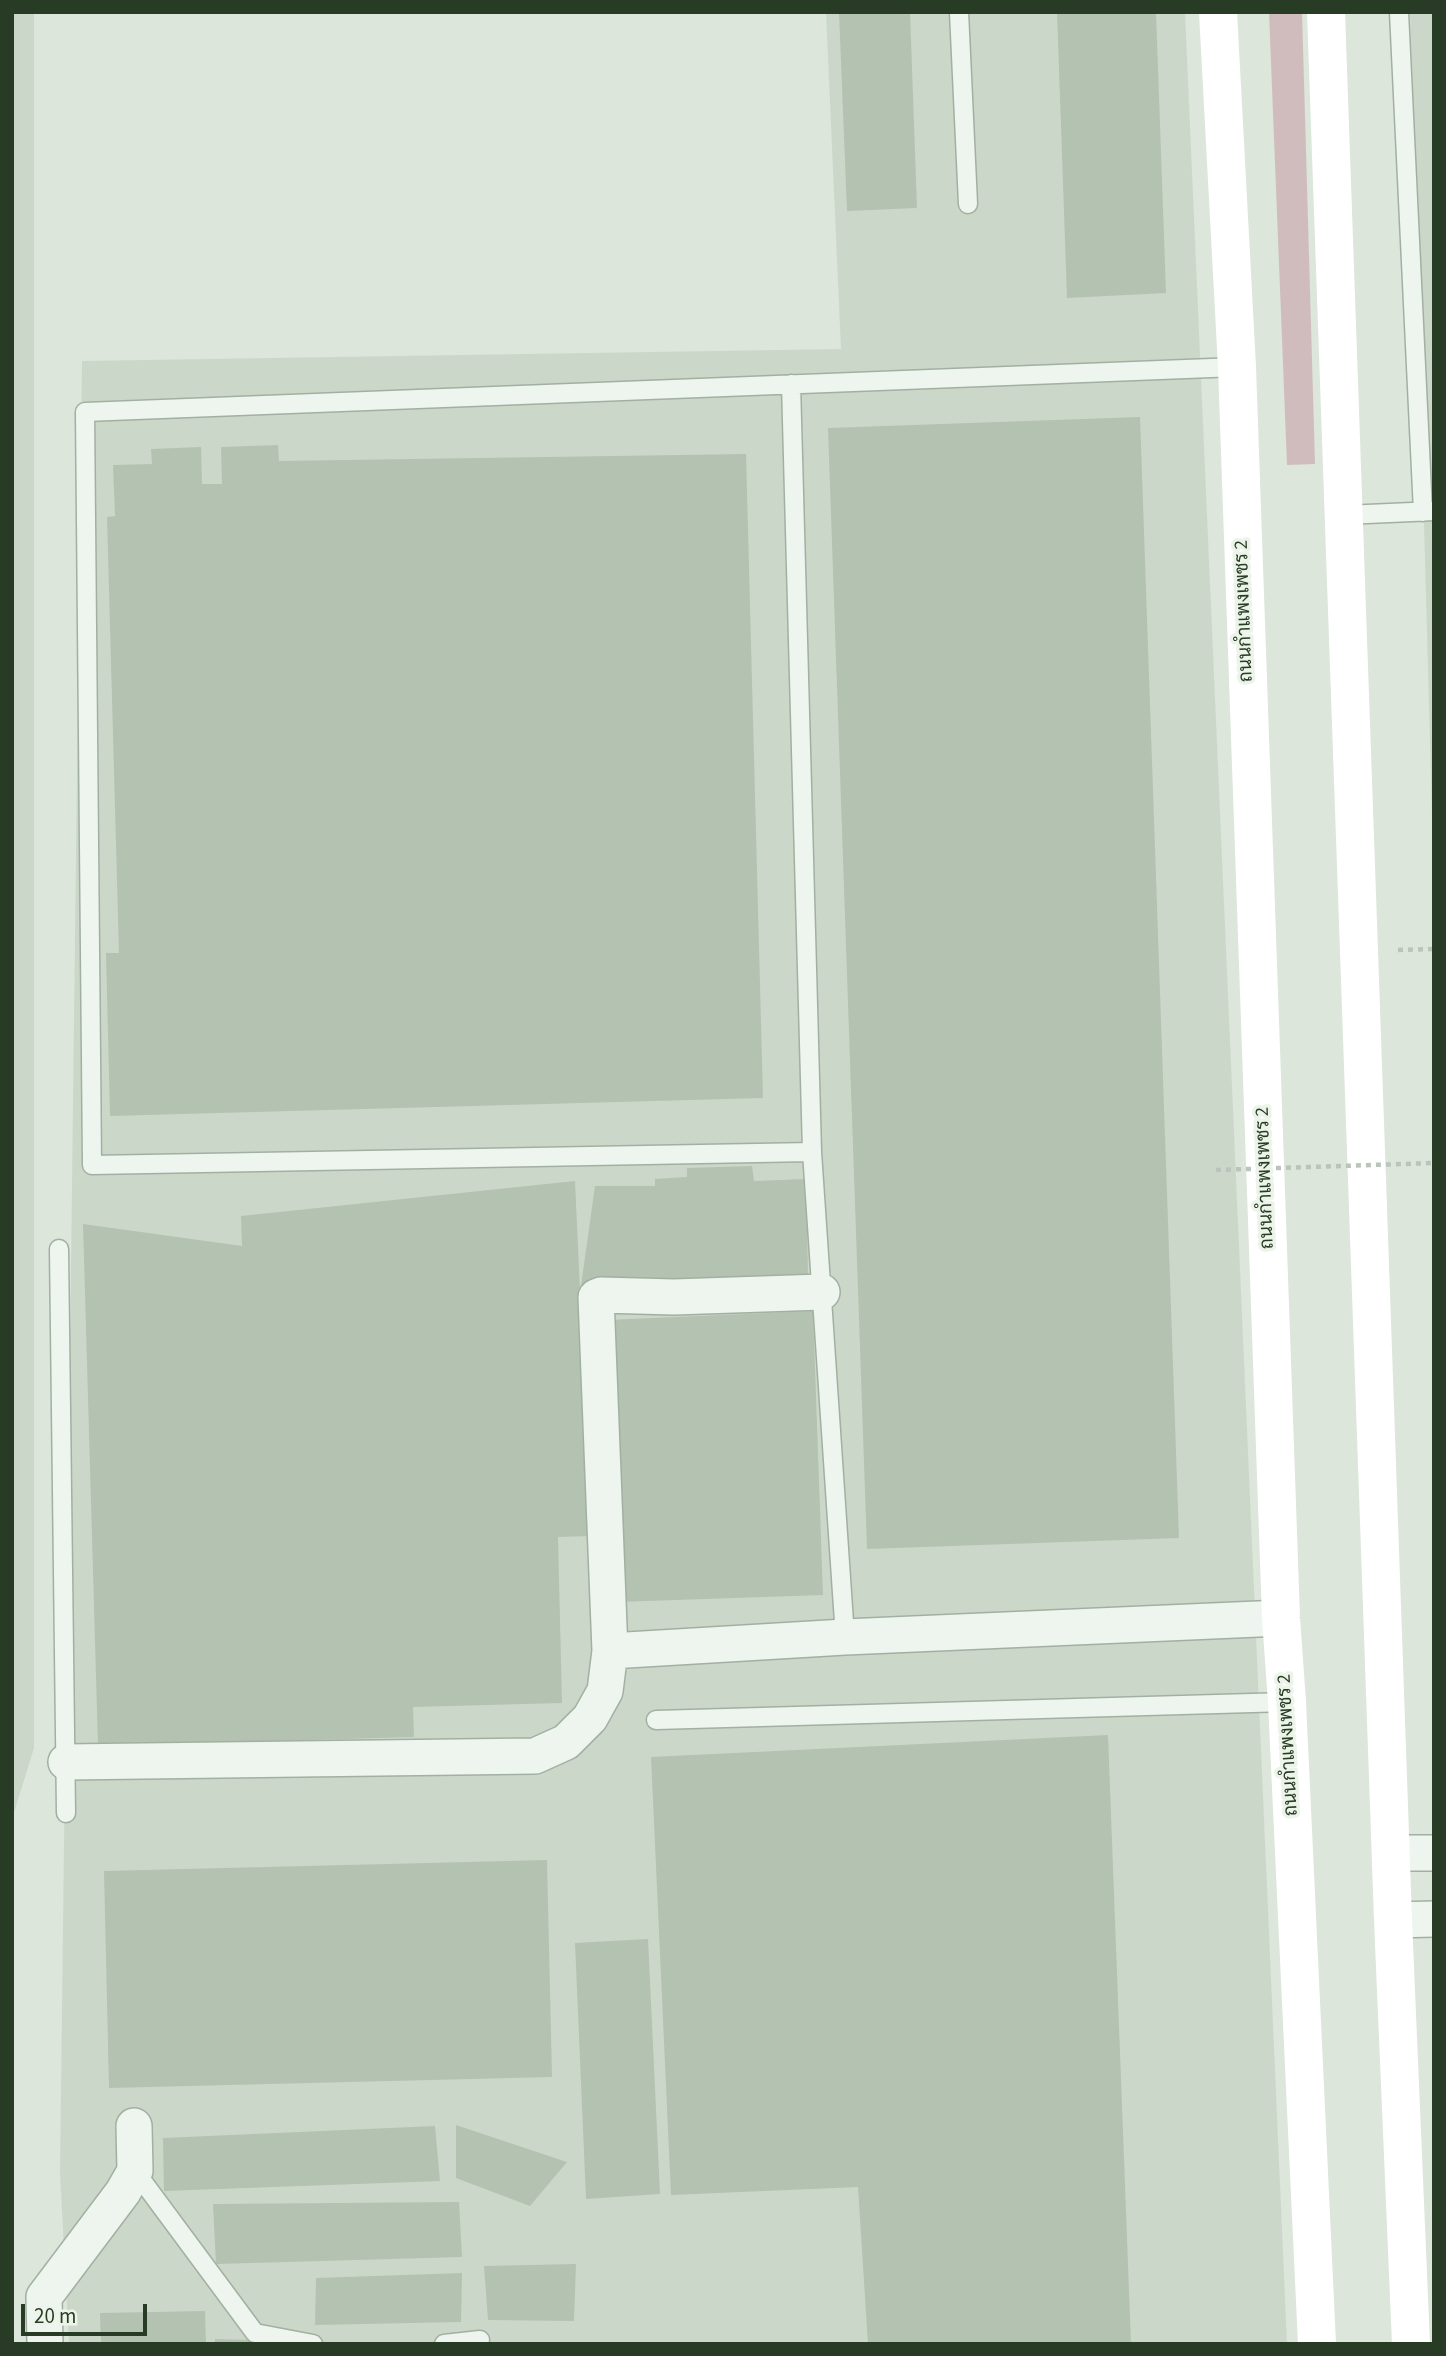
<!DOCTYPE html>
<html>
<head>
<meta charset="utf-8">
<style>
	body { margin:0 }
	#map { position:relative; width:1446px; height:2356px; overflow:hidden; background:#dce6db; font-family:"Source Sans 3",sans-serif }
	canvas { display:block }
	.frame { position:absolute; inset:0; border:14px solid #283c25; pointer-events:none }
	.scale { position:absolute; left:21px; top:2304px; width:126px; height:32px; box-sizing:border-box; border:4px solid #283c25; border-top:0; padding-left:9px; font-size:21px; line-height:24px; white-space:nowrap; color:#283c25; -webkit-text-stroke:5px #ecf4ea; paint-order:stroke }
</style>
</head>
<body>
<div id="map">
<canvas width="1446" height="2356"></canvas>
<div class="frame"></div>
<div class="scale">20 m</div>
</div>
<script>
const g = document.querySelector('canvas').getContext('2d');
g.lineJoin = 'round';
function fillPath(path, color) {
  g.fillStyle = color;
  g.fill(path, 'evenodd');
}
function toPath(rows) {
  const path = new Path2D();
  for (const r of rows) {
    path.moveTo(r[0], r[1]);
    for (let i = 2; i < r.length; i += 2) path.lineTo(r[i], r[i + 1]);
  }
  return path;
}
function strokePath(path, color, width, dash) {
  g.strokeStyle = color;
  g.lineWidth = width;
  g.lineCap = dash ? 'butt' : 'round';
  g.setLineDash(dash || []);
  g.stroke(path);
}
function write(font, color, halo, rows, align = 'center') {
  g.font = font + ' "Source Sans 3",Sarabun,sans-serif';
  g.lineWidth = 7;
  g.setLineDash([]);
  g.textBaseline = 'middle';
  g.strokeStyle = halo;
  g.fillStyle = color;
  for (const [text, x, y, turn = 0] of rows) {
    g.save();
    g.translate(x, y);
    g.rotate((+turn || 0) * Math.PI / 180);
    g.textAlign = isNaN(turn) ? turn : align;
    if (halo) g.strokeText(text, 0, 0);
    g.fillText(text, 0, 0);
    g.restore();
  }
}
const built = toPath([
	[12,12,34,12,34,1748,12,1819],
	[826,12,1185,12,1287,2344,69,2344,60,2173,82,361,841,349],
	[1410,12,1434,12,1434,888]
]);
const green = toPath([
	[1269,12,1302,12,1315,464,1287,465]
]);
const building = toPath([
	[839,12,910,12,917,208,847,211],
	[1057,12,1156,12,1166,293,1067,298],
	[1140,417,1179,1538,867,1549,828,428],
	[278,445,279,461,746,454,763,1098,110,1116,106,953,119,953,107,517,115,516,113,465,152,464,151,449,201,447,202,484,222,484,221,447],
	[752,1166,754,1181,806,1179,808,1275,580,1293,595,1186,655,1186,655,1179,687,1177,687,1168],
	[575,1181,591,1536,558,1537,562,1703,413,1707,414,1737,98,1746,83,1224,242,1246,241,1216],
	[813,1311,823,1595,617,1602,607,1320],
	[1108,1735,1131,2344,868,2344,858,2187,671,2195,651,1757],
	[547,1860,552,2077,109,2088,104,1871],
	[648,1939,660,2194,586,2199,575,1943],
	[456,2125,567,2162,530,2206,456,2178],
	[435,2126,440,2181,164,2191,163,2138],
	[459,2202,462,2257,216,2264,213,2204],
	[576,2264,574,2321,488,2320,484,2266],
	[462,2273,461,2322,315,2325,316,2278],
	[205,2311,206,2344,101,2344,100,2313],
	[215,2339,251,2340,251,2344,215,2344]
]);
const path = toPath([
	[1398,950,1434,949]
]);
const lane = toPath([
	[959,12,968,204],
	[1399,12,1423,512],
	[791,384,812,1152,845,1637],
	[1345,515,1434,511],
	[812,1152,92,1165,85,412,1237,367],
	[59,1249,66,1813],
	[656,1720,1287,1702],
	[135,2171,255,2333,313,2344],
	[444,2344,480,2340]
]);
const street = toPath([
	[610,1651,845,1637,1281,1618],
	[66,1762,535,1756,566,1742,590,1718,605,1691,610,1651,596,1297,601,1295,674,1297,822,1292],
	[1391,1853,1434,1853],
	[1393,1920,1434,1919],
	[45,2344,44,2297,123,2192,135,2171,134,2126]
]);
const secondary = toPath([
	[1218,12,1237,367,1281,1618,1287,1702,1317,2344],
	[1326,12,1393,1920,1411,2344]
]);
const pathBridge = toPath([
	[1216,1170,1434,1163]
]);
const streetNames = [
	["ถนนกำแพงเพชร 2",1245,611,-92],
	["ถนนกำแพงเพชร 2",1266,1178,-92],
	["ถนนกำแพงเพชร 2",1289,1745,-93]
];
fillPath(built, '#cbd8c9');
fillPath(green, '#d0bcbc');
fillPath(building, '#b4c2b2');
strokePath(lane, '#a2b0a1', 21);
strokePath(street, '#a2b0a1', 38);
strokePath(path, '#bbc4ba', 4.5, [5, 5]);
strokePath(lane, '#eef4ee', 18);
strokePath(street, '#eef4ee', 35);
strokePath(secondary, '#fff', 38);
strokePath(pathBridge, '#bbc4ba', 4.5, [5, 5]);
write('19px', '#283c25', '#ecf4ea', streetNames);
</script>
</body>
</html>
